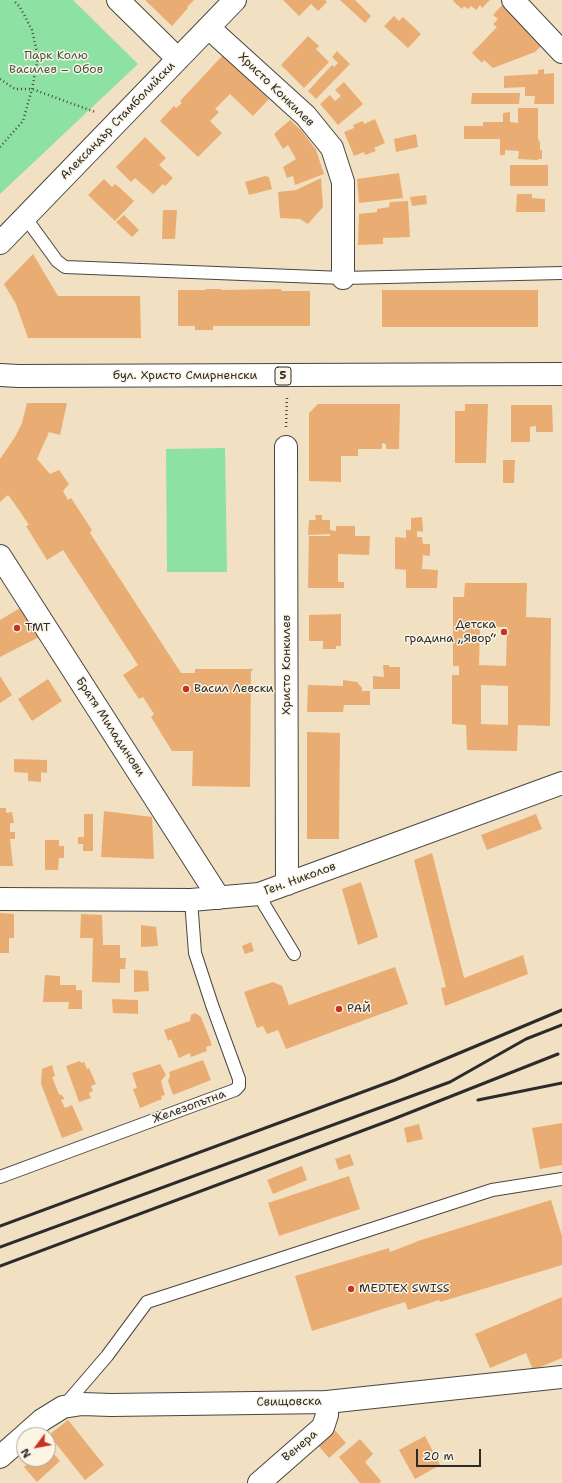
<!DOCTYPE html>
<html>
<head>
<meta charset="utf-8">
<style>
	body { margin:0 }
	#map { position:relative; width:562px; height:1483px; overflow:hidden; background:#f1e0c1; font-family:"Shantell Sans",sans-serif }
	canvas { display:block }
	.north { position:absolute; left:16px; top:1427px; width:40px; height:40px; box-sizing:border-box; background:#fcf5e5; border:1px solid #a8a49b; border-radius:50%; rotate:238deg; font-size:11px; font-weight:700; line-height:16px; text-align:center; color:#2b2b2b }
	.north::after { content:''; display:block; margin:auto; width:14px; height:18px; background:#c8321e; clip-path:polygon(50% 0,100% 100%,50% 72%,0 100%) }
	.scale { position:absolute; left:416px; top:1449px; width:65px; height:18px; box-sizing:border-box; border:2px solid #2b2b2b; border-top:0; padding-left:5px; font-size:12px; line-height:14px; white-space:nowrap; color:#2b2b2b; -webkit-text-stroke:3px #fcf5e5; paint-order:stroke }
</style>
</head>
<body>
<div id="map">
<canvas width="562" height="1483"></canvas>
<div class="north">N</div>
<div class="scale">20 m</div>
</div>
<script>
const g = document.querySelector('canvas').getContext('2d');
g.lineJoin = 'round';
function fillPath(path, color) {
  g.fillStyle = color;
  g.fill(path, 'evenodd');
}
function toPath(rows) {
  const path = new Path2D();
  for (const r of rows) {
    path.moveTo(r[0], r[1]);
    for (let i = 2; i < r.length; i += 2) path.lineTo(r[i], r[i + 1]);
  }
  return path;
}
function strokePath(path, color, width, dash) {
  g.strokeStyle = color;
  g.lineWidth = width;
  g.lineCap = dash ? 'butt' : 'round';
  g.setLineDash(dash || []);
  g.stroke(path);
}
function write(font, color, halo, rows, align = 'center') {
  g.font = font + ' "Shantell Sans",sans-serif';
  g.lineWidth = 3;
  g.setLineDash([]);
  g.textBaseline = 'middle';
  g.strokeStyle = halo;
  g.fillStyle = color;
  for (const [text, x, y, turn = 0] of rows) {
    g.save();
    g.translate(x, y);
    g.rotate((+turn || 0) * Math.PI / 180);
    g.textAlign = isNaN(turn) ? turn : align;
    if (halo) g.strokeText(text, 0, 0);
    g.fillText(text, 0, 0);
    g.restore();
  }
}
const green = toPath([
	[0,0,73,0,138,64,0,194],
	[225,448,227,572,167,572,166,449]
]);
const building = toPath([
	[145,0,194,0,187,7,188,8,172,26],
	[283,0,325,0,327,2,318,11,311,4,299,16],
	[340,0,355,0,371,16,365,23],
	[454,0,490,0,482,8,480,5,476,10,471,6,468,9,464,6,462,9,453,1],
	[502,5,542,45,535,52,493,68,484,60,482,63,472,53,497,27,493,24,498,19,493,15],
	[394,16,399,21,403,17,421,34,408,48,384,26],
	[308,36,319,46,316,49,329,62,304,88,281,65],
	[337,51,350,64,316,99,308,91,332,65,334,67,338,63,332,57],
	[223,55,269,99,253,116,230,94,215,109,219,112,210,121,222,133,198,157,160,121,174,106,176,108,182,103,180,101],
	[544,69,544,74,554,73,554,104,534,104,535,96,525,96,525,87,504,88,504,76,538,74,538,70],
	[344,82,363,104,338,125,320,104,330,95,335,101,341,96,335,90],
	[472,93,520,93,519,104,471,104],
	[518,108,538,108,538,139,540,142,540,150,542,150,542,159,538,159,538,160,518,159,519,151,505,150,505,155,500,155,500,139,464,139,464,126,483,126,483,122,503,122,503,113,510,112,510,122,518,123],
	[375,119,385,143,374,148,376,151,365,155,364,152,354,156,344,132,354,128,353,125,363,121,364,124],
	[290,120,302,131,316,150,324,174,295,185,293,176,287,178,283,167,296,159,288,145,283,149,274,134],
	[416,134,418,147,396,152,394,139],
	[145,137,166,158,159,165,173,178,165,186,163,184,153,194,135,178,131,182,116,167],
	[510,165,548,165,548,186,510,186],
	[399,173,403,198,359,203,357,179],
	[265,176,269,177,272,189,249,195,245,182],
	[321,178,323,207,308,224,300,219,280,218,278,192,296,190],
	[104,179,112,187,115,184,119,187,134,201,115,221,88,195],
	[517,194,532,194,532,198,545,199,545,212,516,212],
	[426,195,427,204,412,206,410,197],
	[408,201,410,237,383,238,383,244,358,245,359,214,377,212,377,209,389,207,390,202],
	[163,210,177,210,175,239,162,239],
	[124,215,139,230,132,237,116,222],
	[33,254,58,296,140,296,141,338,28,338,16,304,4,284],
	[206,289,221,289,221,290,281,289,282,291,310,291,310,326,213,326,213,330,195,330,195,326,178,326,178,290,206,290],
	[382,290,538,290,538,327,382,327],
	[27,403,67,403,60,435,49,432,37,459,50,474,59,470,69,484,63,491,68,500,71,498,92,530,90,533,181,673,195,673,195,669,254,669,251,671,250,787,192,786,193,751,172,751,151,717,154,714,143,697,139,699,123,675,138,665,63,550,47,560,26,526,29,525,14,503,8,495,0,502,0,459,15,437,22,423],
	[318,404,400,404,399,449,386,449,386,444,382,443,382,449,358,449,358,456,341,456,341,482,309,481,309,413],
	[465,404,488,404,486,463,455,463,455,411,465,411],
	[511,405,552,405,553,432,536,432,536,426,530,427,530,442,511,442],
	[503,460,515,460,514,483,503,483],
	[315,515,322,515,322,520,330,520,330,530,336,531,336,526,355,526,355,536,370,536,369,555,338,554,338,582,344,582,344,588,308,588,309,536,330,536,330,534,308,535,309,520,316,520],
	[422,517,423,532,417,531,417,537,422,537,423,544,430,544,430,556,423,555,422,569,438,570,437,588,406,588,406,570,395,569,395,537,406,538,406,530,411,530,411,518],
	[465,583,527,583,526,617,551,618,550,726,518,725,517,751,467,750,466,725,452,724,452,675,459,675,459,666,453,666,453,597,464,597],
	[480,627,507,627,506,666,479,665],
	[481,685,508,686,508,725,481,724],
	[20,608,39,637,0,657,0,620],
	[341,614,341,646,336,646,336,649,323,649,323,641,309,641,309,615],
	[383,665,389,665,389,667,400,667,400,689,373,689,373,676,384,677],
	[0,676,12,695,0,703],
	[48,679,62,701,32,721,18,699],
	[343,680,357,682,362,688,362,691,370,691,370,705,344,705,343,712,307,712,308,685,343,686],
	[307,732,340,733,339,839,307,839],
	[14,759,47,760,47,773,41,772,41,782,28,781,28,773,14,772],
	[0,808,6,808,6,813,12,812,14,823,10,823,10,832,15,832,15,839,10,839,13,866,0,866],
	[104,811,152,817,154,859,101,857],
	[84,814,93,814,93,851,83,851,83,844,78,844,78,837,84,837],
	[536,814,542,829,487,850,481,835],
	[45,840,59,840,59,846,64,846,64,858,59,858,58,870,45,870],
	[432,853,464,978,523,955,528,974,445,1006,441,988,446,987,414,860],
	[361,882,378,937,358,945,342,889],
	[0,913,14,914,14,938,9,938,9,953,0,953],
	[81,914,102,915,103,945,120,945,120,958,126,958,125,969,120,969,120,983,92,982,93,938,80,938],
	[141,925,156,927,158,946,141,947],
	[251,942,254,951,245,954,242,946],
	[395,967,408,1004,286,1049,278,1030,267,1034,263,1026,257,1028,244,992,273,982,282,986,289,1005],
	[134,970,148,971,149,991,134,992],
	[45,975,60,976,60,985,76,985,76,990,82,990,82,1009,68,1009,69,1002,43,1002],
	[112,999,138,1000,138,1014,113,1013],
	[195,1013,201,1017,212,1045,206,1047,207,1051,191,1057,190,1053,179,1058,171,1039,168,1041,164,1030,190,1021,191,1015],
	[203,1060,211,1080,173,1095,168,1081,170,1076,169,1072],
	[80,1061,81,1063,84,1062,87,1069,89,1068,96,1084,91,1086,93,1091,89,1093,91,1098,79,1102,66,1066],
	[160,1064,166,1075,161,1081,165,1095,161,1096,162,1099,140,1108,133,1089,137,1088,132,1073],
	[52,1065,55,1076,52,1077,59,1094,63,1096,64,1099,61,1100,65,1108,72,1105,83,1130,62,1138,41,1084,42,1069],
	[562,1123,562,1165,540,1169,532,1128],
	[419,1124,423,1139,407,1143,404,1128],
	[350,1154,354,1165,339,1170,335,1159],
	[302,1166,307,1180,273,1194,267,1180],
	[349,1176,360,1209,279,1236,268,1203],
	[551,1200,562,1236,562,1265,440,1302,439,1300,408,1310,405,1302,312,1331,295,1276,389,1248,390,1252,421,1240],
	[562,1297,562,1358,533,1370,526,1353,490,1368,475,1334],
	[68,1420,104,1465,85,1480,49,1435],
	[333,1428,346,1443,329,1458,316,1443],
	[425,1436,440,1465,415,1479,399,1450],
	[360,1439,373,1454,365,1462,381,1481,379,1483,360,1483,339,1457],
	[48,1447,60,1461,37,1482,24,1467,33,1459,48,1459]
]);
const path = toPath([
	[0,79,15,89,32,89,95,112],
	[0,147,23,121,32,89,38,57,32,30,20,7,13,0],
	[286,427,287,396]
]);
const service = toPath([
	[25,217,57,261,65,267,343,278,562,273],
	[259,894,265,906,294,954],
	[0,1177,235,1090,239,1086,239,1079,212,1005,195,953,191,900],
	[64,1406,107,1356,147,1302,492,1190,562,1179]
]);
const minor = toPath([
	[118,0,178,59],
	[513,0,562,52],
	[209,28,306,116,332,148,343,182,343,278],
	[0,243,235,0],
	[286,447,287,884],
	[0,556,219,898],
	[0,899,191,900,259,894,562,783],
	[259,1483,323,1427,327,1415,327,1402]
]);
const tertiary = toPath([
	[25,1435,42,1420,63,1407,82,1404,111,1405,327,1402,562,1377],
	[0,1457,24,1436]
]);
const primary = toPath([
	[0,375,18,376,562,374]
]);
const rail = toPath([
	[478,1100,562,1083],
	[0,1226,395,1080,562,1010],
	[0,1247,450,1082,526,1039,562,1025],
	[0,1266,391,1120,558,1054]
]);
const markers = [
	[17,628,4,"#c8321e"],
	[504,632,4,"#c8321e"],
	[186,689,4,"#c8321e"],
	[339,1009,4,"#c8321e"],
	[351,1289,4,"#c8321e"]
];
const shields = [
	[283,376,16]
];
const shieldNames = [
	["5",283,376]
];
const parkNames = [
	["Парк Колю",56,56],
	["Василев – Обов",56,70]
];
const streetNames = [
	["Христо Конкилев",276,90,44],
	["Александър Стамболийски",118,121,-46],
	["бул. Христо Смирненски",185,376],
	["Христо Конкилев",287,665,-90],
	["Братя Миладинови",110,727,57],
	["Ген. Николов",300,879,-20],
	["Железопътна",189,1107,-20],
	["Свищовска",289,1402,-1],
	["Венера",300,1446,-40]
];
const poiNames = [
	["Детска",496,625,"right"],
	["градина „Явор“",496,639,"right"],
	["TMT",25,628],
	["Васил Левски",194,689],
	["РАЙ",347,1009],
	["MEDTEX SWISS",359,1289]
];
fillPath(green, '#8ce1a3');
fillPath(building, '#e9ad73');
strokePath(service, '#494642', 14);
strokePath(minor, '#494642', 24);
strokePath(tertiary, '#494642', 24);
strokePath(primary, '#494642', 24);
strokePath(path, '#494642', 2.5, [1, 3]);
strokePath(service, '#fff', 12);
strokePath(minor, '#fff', 22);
strokePath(tertiary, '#fff', 22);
strokePath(primary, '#fff', 22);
strokePath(rail, '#2b2b2b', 3);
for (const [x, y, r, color] of markers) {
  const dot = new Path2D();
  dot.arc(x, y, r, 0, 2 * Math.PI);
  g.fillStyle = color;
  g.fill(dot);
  strokePath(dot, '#fcf5e5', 1.5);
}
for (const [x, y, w] of shields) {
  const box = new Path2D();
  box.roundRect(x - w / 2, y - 9, w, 18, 3);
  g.fillStyle = '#fcf5e5';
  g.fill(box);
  strokePath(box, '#2b2b2b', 1);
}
write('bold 11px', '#2b2b2b', null, shieldNames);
write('12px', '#435849', '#fcf5e5', parkNames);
write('12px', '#2b2b2b', '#fcf5e5', streetNames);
write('12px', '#2b2b2b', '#fcf5e5', poiNames, 'left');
</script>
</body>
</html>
